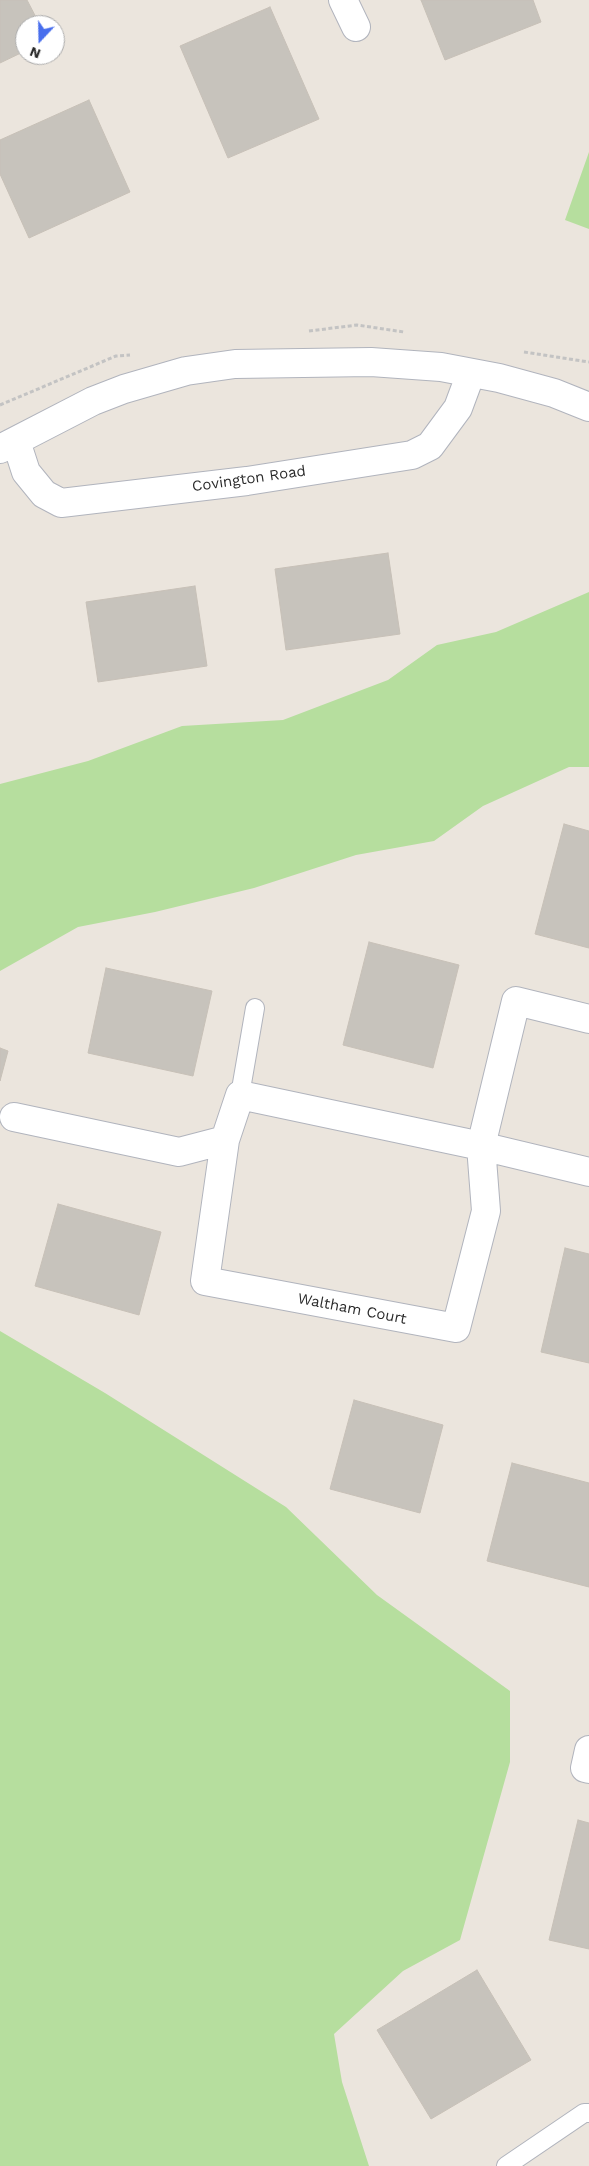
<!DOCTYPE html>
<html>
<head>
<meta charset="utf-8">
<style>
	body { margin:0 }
	#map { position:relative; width:589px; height:2166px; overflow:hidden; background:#ebe5dd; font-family:"Work Sans",sans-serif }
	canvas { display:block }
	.north { position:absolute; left:15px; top:15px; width:50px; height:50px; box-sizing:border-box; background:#fff; border:1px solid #aaa; border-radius:50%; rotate:201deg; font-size:14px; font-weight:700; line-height:20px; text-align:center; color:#2a2a2a }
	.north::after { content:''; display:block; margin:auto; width:18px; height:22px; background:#486eed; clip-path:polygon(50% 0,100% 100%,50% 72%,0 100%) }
</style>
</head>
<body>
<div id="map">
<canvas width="589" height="2166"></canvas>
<div class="north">N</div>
</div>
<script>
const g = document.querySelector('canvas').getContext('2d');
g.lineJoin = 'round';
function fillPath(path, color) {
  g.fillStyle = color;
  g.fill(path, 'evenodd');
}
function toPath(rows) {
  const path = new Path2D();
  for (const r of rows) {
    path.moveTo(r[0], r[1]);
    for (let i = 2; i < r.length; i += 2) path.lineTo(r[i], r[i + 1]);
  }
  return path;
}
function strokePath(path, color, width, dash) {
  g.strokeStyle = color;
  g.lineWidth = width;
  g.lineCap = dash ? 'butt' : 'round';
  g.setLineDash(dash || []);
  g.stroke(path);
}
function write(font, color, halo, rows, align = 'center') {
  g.font = font + ' "Work Sans",sans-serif';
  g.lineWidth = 4.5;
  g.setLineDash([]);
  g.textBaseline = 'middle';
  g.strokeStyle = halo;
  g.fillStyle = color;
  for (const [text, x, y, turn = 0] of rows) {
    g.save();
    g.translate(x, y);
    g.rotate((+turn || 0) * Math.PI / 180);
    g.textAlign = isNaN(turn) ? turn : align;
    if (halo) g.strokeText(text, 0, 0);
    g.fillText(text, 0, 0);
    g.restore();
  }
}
const green = toPath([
	[589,152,589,229,565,220],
	[589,592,589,767,569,767,483,806,434,841,356,855,254,888,155,912,78,927,0,971,0,784,88,761,182,726,283,720,388,680,437,645,496,632],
	[0,1331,105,1393,286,1507,377,1595,510,1691,510,1762,460,1940,403,1971,334,2034,342,2082,369,2166,0,2166]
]);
const building = toPath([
	[0,0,27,0,40,25,25,25,25,51,0,63,0,0],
	[421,0,533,0,541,22,445,60,421,0],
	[270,7,319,119,228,158,180,46,270,7],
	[89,100,130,192,29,238,0,174,0,140,89,100],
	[388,553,400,634,286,650,275,569,388,553],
	[195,586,207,666,98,682,86,602,195,586],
	[564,824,589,831,589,948,535,934,564,824],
	[369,942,459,965,433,1068,343,1045,369,942],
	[106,968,212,991,193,1076,88,1053,106,968],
	[0,1048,8,1051,0,1081,0,1048],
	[58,1204,161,1232,139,1315,35,1286,58,1204],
	[565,1248,589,1254,589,1363,541,1352,565,1248],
	[354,1400,443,1425,420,1513,330,1489,354,1400],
	[512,1463,589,1483,589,1587,487,1561,512,1463],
	[578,1820,589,1823,589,1949,549,1940,578,1820],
	[477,1970,531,2060,431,2119,377,2030,477,1970]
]);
const path = toPath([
	[309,331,357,325,404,332],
	[524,352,589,362],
	[0,405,116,356,130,355]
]);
const service = toPath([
	[240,1095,255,1008],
	[506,2166,584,2113,589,2113]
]);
const minor = toPath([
	[343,0,356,27],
	[16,441,26,472,44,494,61,503,247,481,412,455,430,446,458,408,471,373],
	[0,449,93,401,124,389,186,371,235,364,371,362,441,367,499,378,554,393,589,407],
	[589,1019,516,1001,481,1146,486,1211,456,1328,205,1281,225,1140,240,1095,481,1146,589,1172],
	[14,1117,179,1152,225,1140],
	[589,1750,585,1768,589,1769]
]);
const streetNames = [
	["Covington Road",249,479,-8],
	["Waltham Court",352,1309,11]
];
fillPath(green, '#b6de9e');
fillPath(building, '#c7c3bc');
strokePath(building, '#c7c0b7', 1);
strokePath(service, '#b1b4bd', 20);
strokePath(minor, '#b1b4bd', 30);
strokePath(path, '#c3c3c3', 3, [4, 2.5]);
strokePath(service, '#fff', 18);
strokePath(minor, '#fff', 28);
write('15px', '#2a2a2a', '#fff', streetNames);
</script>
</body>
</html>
